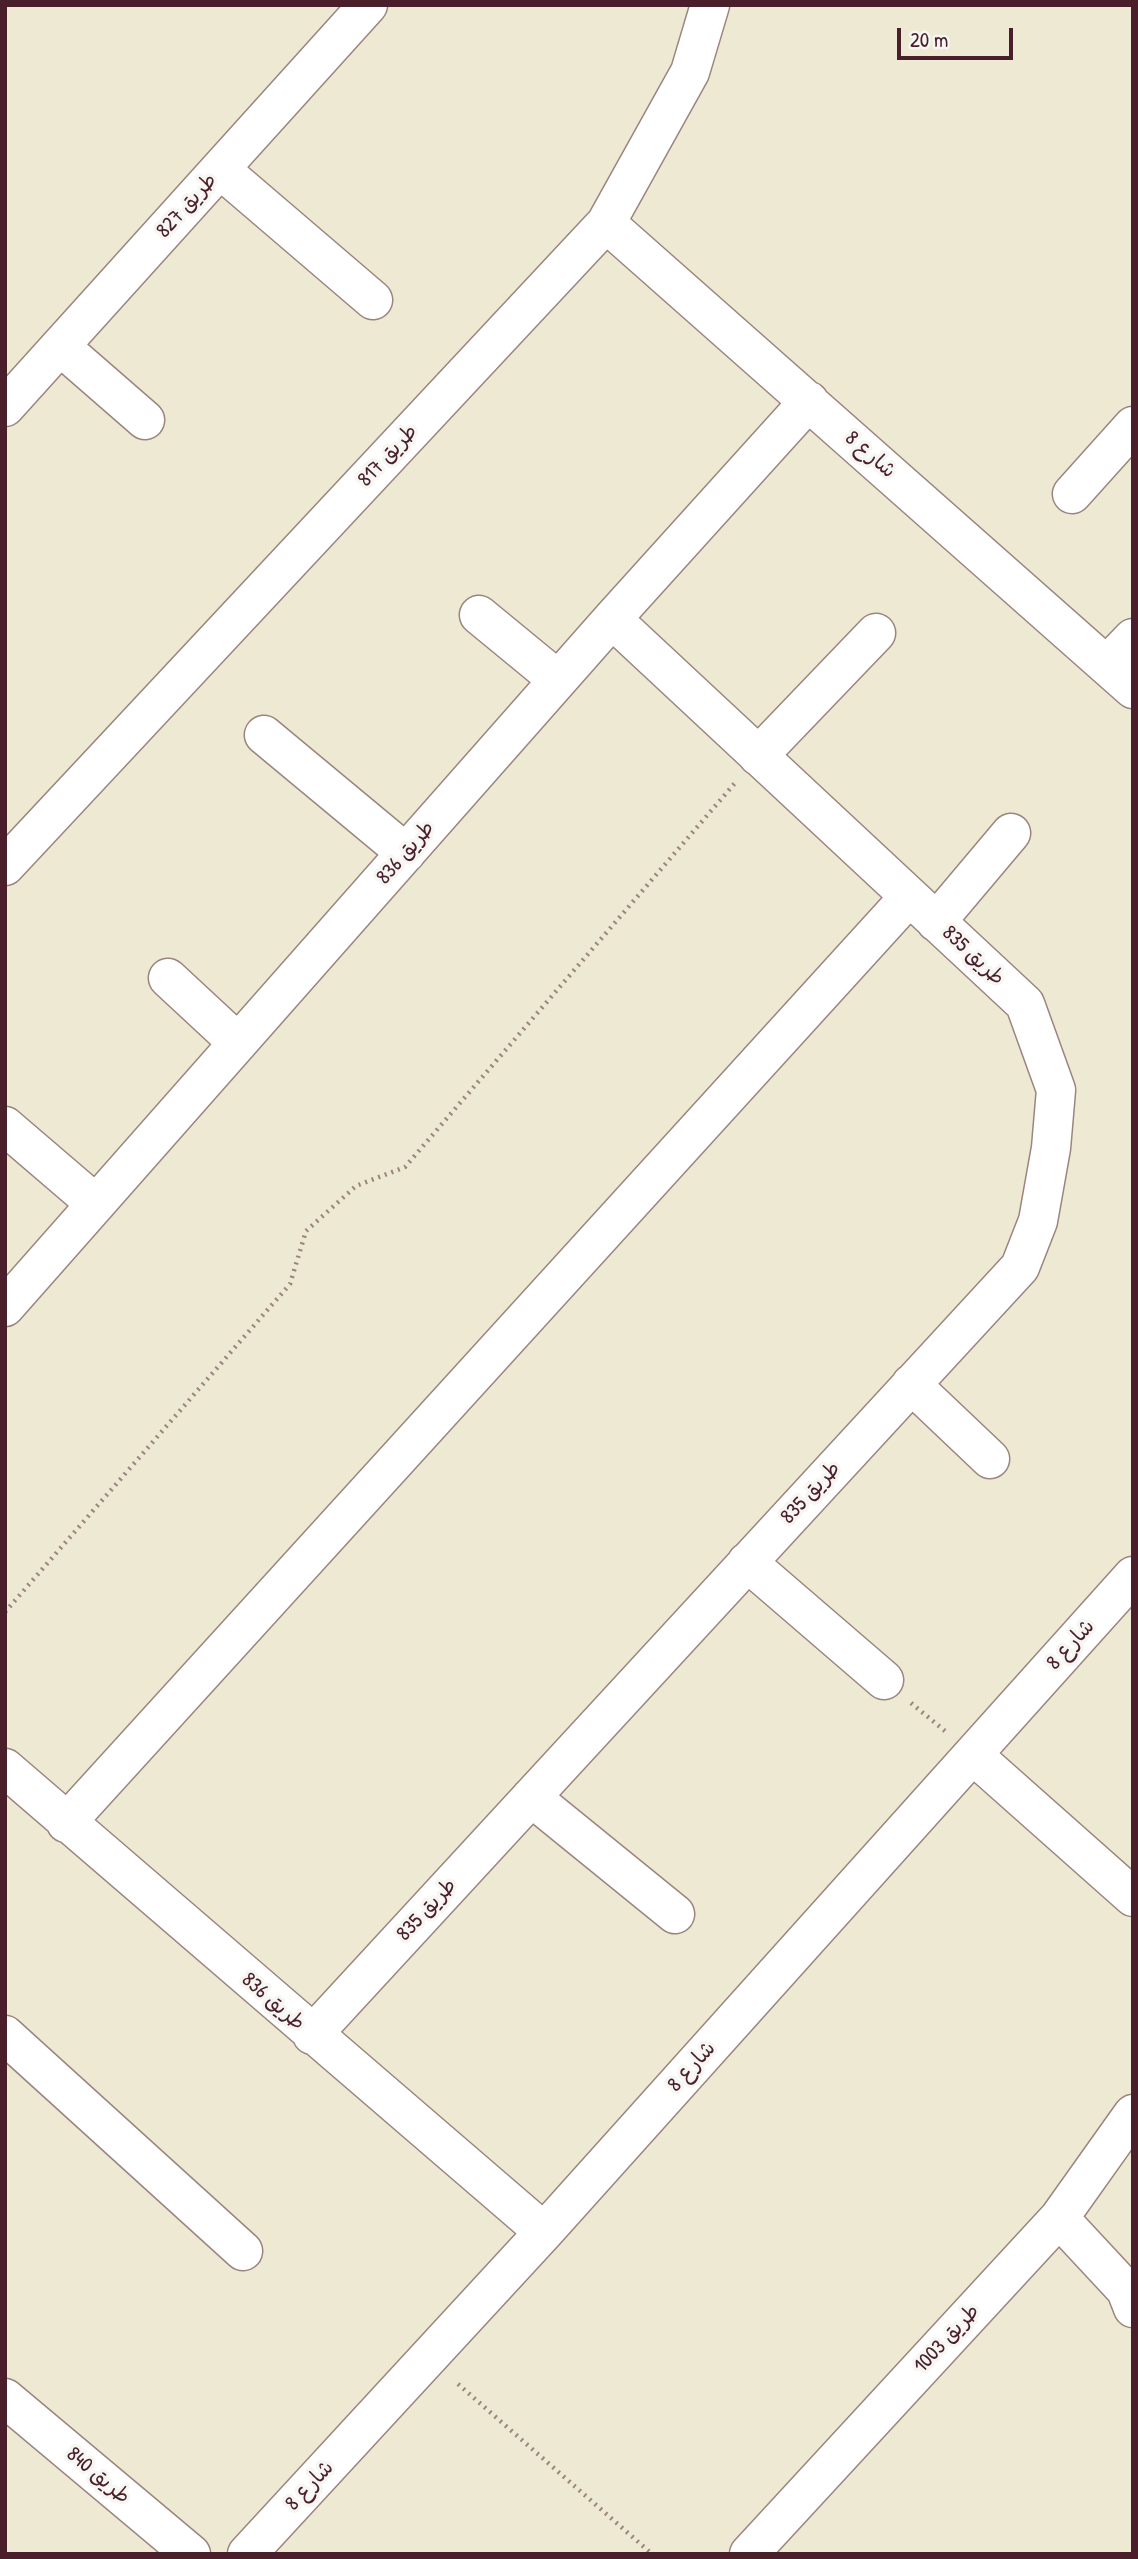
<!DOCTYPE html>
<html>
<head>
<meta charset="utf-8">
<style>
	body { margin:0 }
	#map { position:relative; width:1138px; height:2559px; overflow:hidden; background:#ede9d3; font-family:"Patrick Hand",sans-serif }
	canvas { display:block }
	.frame { position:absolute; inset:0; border:7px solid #4a1f2b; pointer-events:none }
	.scale { position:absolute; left:897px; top:28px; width:116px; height:32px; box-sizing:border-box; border:4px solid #4a1f2b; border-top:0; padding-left:9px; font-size:21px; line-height:24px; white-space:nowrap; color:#4a1f2b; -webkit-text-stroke:5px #f6f6f2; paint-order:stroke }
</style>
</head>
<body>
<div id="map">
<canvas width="1138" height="2559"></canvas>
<div class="frame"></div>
<div class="scale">20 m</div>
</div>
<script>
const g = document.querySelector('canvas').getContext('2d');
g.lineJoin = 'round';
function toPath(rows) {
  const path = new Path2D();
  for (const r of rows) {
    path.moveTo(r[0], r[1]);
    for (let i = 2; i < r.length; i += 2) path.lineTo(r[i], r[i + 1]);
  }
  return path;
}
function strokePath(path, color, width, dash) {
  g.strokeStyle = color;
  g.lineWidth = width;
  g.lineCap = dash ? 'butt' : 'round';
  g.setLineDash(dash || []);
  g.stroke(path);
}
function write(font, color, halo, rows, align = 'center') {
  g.font = font + ' "Patrick Hand","Playpen Sans Arabic",sans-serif';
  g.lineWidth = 7;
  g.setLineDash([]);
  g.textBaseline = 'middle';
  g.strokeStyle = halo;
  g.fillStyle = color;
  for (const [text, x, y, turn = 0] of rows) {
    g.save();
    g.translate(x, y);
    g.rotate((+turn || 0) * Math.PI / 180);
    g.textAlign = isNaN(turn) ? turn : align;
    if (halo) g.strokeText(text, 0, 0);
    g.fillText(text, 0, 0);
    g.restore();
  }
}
const path = toPath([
	[5,1612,290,1284,306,1231,356,1186,405,1167,735,783],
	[911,1703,945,1731],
	[458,2384,652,2554]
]);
const minor = toPath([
	[220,169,373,300],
	[606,223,1133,689],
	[60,346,145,420],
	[5,407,368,5],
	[1072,494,1133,426],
	[479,615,558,680],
	[1107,665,1133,638],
	[264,735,406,853],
	[758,756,876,633],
	[5,866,606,223,690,72,710,5],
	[936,922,1011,833],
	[168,978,238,1043],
	[5,1126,96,1204],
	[5,1307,612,619,809,401],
	[911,1384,990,1459],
	[747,1562,884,1680],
	[973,1755,1133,1897],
	[5,1768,544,2232],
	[531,1797,675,1914],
	[66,1823,909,897],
	[5,2035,243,2251],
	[312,2035,1020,1267,1038,1221,1051,1148,1056,1090,1025,1004,612,619],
	[1059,2218,1126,2290,1133,2308],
	[5,2398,191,2554],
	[247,2554,544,2232,1133,1576],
	[749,2554,1059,2218,1133,2114]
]);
const streetNames = [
	["طريق 827",187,206,-48],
	["شارع 8",870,455,41],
	["طريق 817",388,456,-47],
	["طريق 836",406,853,-49],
	["طريق 835",973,956,43],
	["طريق 835",811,1493,-47],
	["شارع 8",1071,1645,-48],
	["طريق 835",427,1910,-47],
	["طريق 836",273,2002,41],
	["شارع 8",692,2067,-48],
	["طريق 1003",947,2339,-47],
	["طريق 840",98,2476,40],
	["شارع 8",310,2486,-47]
];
strokePath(minor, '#9c847f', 41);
strokePath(path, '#9c847f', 4.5, [2, 5]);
strokePath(minor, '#fff', 38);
write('21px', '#4a1f2b', '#f6f6f2', streetNames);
</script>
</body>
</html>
